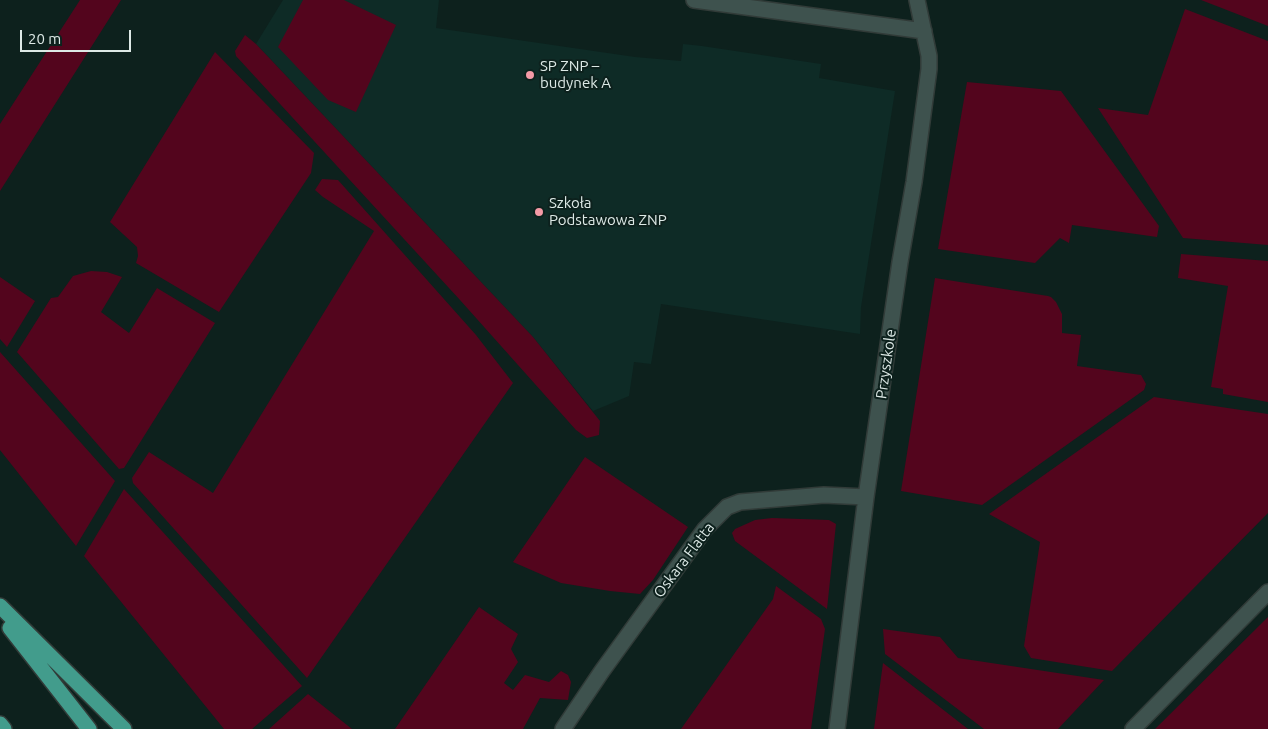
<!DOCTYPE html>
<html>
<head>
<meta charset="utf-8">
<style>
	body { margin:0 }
	#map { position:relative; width:1268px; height:729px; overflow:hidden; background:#0d211d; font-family:Ubuntu,sans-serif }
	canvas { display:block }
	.scale { position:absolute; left:20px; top:30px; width:111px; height:22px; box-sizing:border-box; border:2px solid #dde9e6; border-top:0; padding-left:6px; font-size:15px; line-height:18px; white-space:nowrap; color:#dde9e6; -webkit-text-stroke:4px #0d211d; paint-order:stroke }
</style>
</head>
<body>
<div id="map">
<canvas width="1268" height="729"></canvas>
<div class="scale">20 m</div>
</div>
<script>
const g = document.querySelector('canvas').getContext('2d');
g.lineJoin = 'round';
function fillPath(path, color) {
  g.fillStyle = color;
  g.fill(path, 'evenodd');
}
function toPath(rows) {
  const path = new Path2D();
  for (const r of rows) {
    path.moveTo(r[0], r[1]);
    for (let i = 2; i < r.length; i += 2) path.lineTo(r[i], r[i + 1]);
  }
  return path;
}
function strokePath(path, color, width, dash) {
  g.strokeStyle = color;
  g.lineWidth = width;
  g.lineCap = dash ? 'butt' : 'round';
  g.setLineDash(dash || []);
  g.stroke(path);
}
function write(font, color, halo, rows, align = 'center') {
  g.font = font + ' Ubuntu,sans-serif';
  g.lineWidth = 4;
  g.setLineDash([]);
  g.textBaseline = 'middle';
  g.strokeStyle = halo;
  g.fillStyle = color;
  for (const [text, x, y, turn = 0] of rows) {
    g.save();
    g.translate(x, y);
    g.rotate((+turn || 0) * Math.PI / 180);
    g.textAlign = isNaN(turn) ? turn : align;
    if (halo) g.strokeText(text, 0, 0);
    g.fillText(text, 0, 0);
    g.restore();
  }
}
const built = toPath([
	[283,0,439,0,436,28,635,57,681,61,683,44,702,46,821,64,819,78,895,91,861,307,860,334,661,304,651,364,634,362,629,396,593,411,533,337,256,44]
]);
const green = toPath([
	[80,0,121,0,0,191,0,124],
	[303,0,344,0,396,25,356,112,328,100,278,47],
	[1201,0,1268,0,1268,26],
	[1185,9,1268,41,1268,245,1183,238,1098,108,1148,115],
	[245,35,256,44,533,337,600,421,599,435,587,438,576,430,460,300,236,56,235,51],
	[215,52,314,153,311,173,219,312,136,263,138,256,137,247,110,222],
	[967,82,1061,91,1159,226,1157,237,1072,225,1069,243,1060,238,1035,263,938,249],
	[322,179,338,180,476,335,513,383,307,678,133,483,132,478,149,452,213,493,374,231,323,197,315,190],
	[1181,254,1268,261,1268,402,1223,394,1223,389,1211,387,1228,286,1178,278],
	[91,271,107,272,122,277,101,312,129,333,157,288,215,323,124,468,119,469,17,352,51,298,58,297,73,276],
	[0,277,35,301,7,347,0,339],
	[935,278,1048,296,1051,297,1056,302,1062,314,1062,333,1081,335,1077,366,1141,375,1146,384,1144,390,982,505,901,491],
	[0,352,115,481,76,546,0,450],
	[1154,397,1268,414,1268,513,1112,671,1031,658,1024,646,1040,542,989,514],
	[585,457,688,527,653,580,640,594,610,591,561,583,513,562],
	[124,489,302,686,252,729,224,729,84,556],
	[772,518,829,520,836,524,827,609,735,541,732,533,735,529,755,520],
	[776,586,821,619,825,629,811,729,681,729,773,599],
	[479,607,518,634,511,649,518,662,504,683,513,690,525,675,549,682,561,671,568,675,571,682,568,700,540,698,523,729,395,729],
	[1268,617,1268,729,1155,729],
	[883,629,940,637,958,658,1104,680,1058,729,984,729,885,654],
	[883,663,968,729,874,729],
	[308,694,352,729,269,729]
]);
const minor = toPath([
	[694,0,924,31],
	[563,729,602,671,705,529,727,507,740,502,824,495,866,497],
	[837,729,866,497,900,262,914,182,929,69,929,56,917,0],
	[1133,729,1268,592]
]);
const major = toPath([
	[0,606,124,729],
	[10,628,89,729],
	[0,724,4,729]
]);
const markers = [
	[530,75,5,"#f49aa6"],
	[539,212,5,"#f49aa6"]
];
const poiNames = [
	["SP ZNP –",540,66],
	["budynek A",540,83],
	["Szkoła",549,203],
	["Podstawowa ZNP",549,220]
];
const streetNames = [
	["Przyszkole",886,364,-82],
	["Oskara Flatta",684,560,-53]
];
fillPath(built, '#0e2b26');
fillPath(green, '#53051d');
strokePath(minor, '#313b38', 18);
strokePath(major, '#313b38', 18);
strokePath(minor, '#3e524e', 15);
strokePath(major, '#429c8c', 15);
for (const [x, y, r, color] of markers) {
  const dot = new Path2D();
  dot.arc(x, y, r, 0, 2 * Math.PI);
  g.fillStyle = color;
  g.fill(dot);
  strokePath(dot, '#0d211d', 2);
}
write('15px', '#dde9e6', '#0d211d', poiNames, 'left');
write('15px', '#dde9e6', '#0d211d', streetNames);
</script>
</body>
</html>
